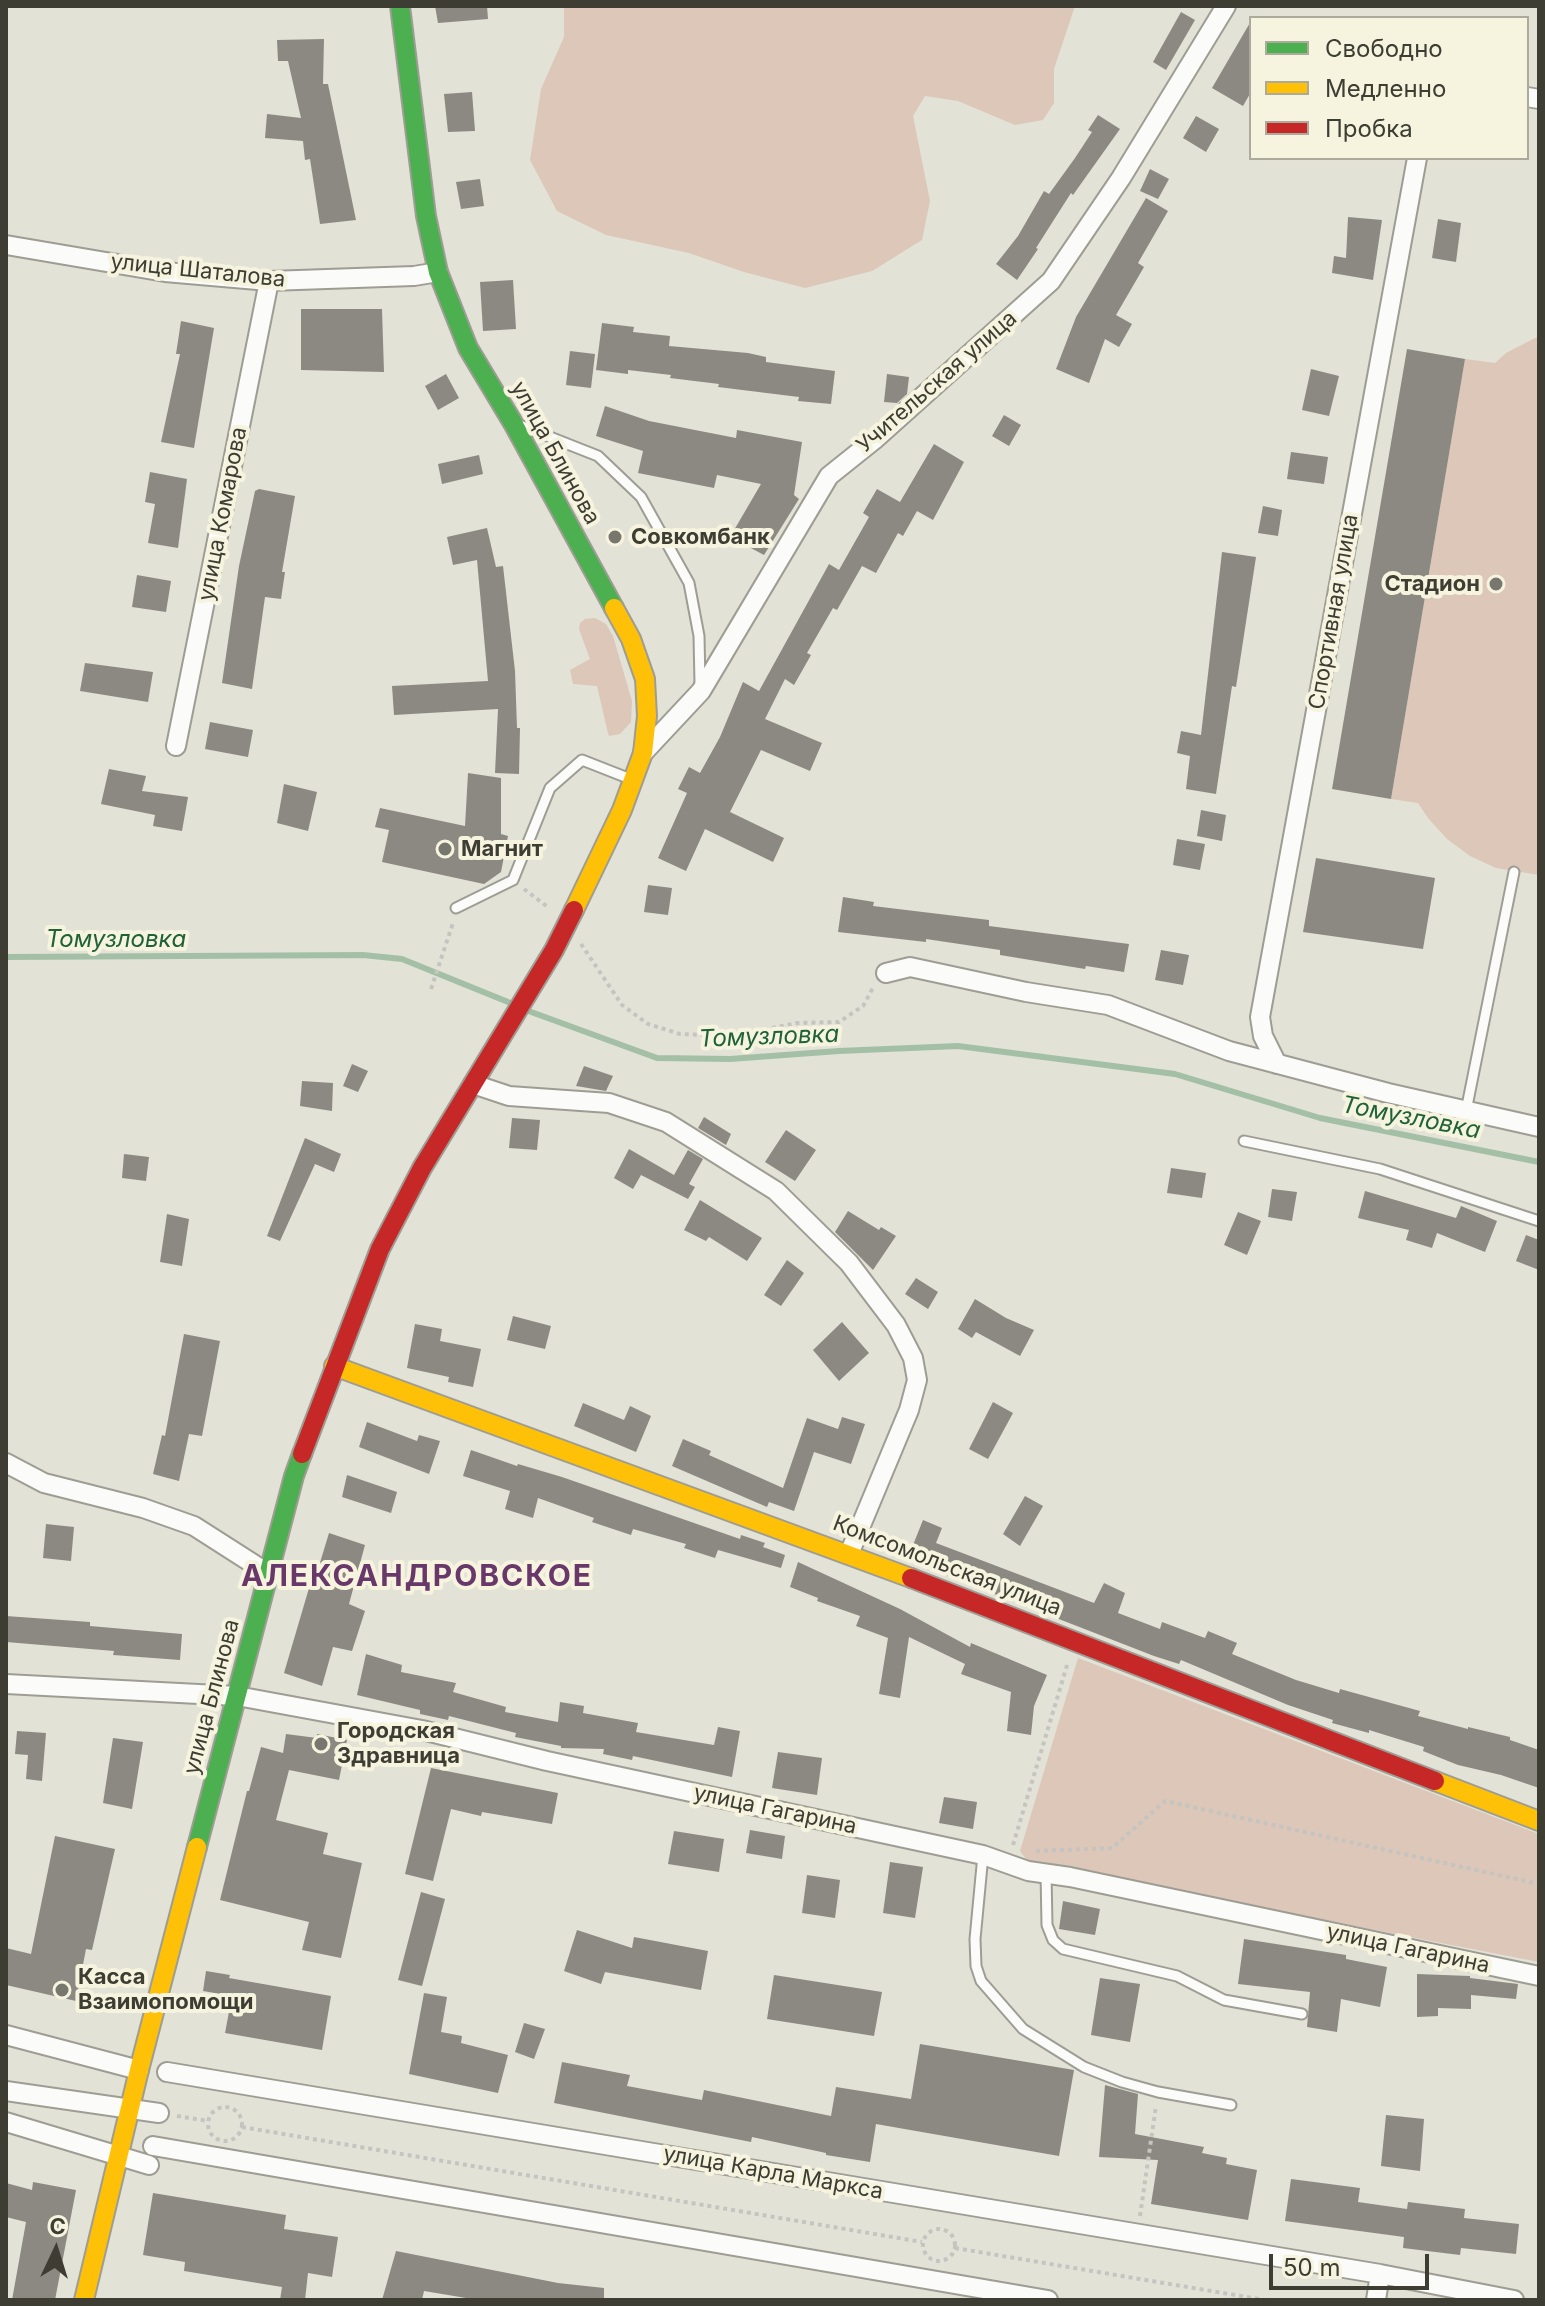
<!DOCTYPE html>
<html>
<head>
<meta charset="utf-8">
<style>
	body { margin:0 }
	#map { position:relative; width:1545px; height:2306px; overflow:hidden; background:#e3e2d7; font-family:Inter,sans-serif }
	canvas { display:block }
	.frame { position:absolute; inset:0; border:8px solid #3e3d34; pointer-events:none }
	.legend { position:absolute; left:1249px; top:16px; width:280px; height:144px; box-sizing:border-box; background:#f6f3de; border:2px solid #acaa9a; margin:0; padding:10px 14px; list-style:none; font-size:24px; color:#3e3d34 }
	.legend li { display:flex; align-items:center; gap:16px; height:40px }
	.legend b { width:40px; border:2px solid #acaa9a }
	.north { position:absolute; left:16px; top:2210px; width:80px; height:80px; -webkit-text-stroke:6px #f6f3de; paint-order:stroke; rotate:4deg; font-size:22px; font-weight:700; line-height:32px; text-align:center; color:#3e3d34 }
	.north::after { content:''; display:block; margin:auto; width:28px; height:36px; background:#3e3d34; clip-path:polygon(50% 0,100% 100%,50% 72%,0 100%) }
	.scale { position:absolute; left:1269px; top:2254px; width:160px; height:36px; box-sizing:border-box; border:4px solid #3e3d34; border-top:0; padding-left:10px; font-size:24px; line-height:28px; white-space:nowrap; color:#3e3d34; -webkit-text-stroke:6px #f6f3de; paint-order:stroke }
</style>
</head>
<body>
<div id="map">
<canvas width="1545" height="2306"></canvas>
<div class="frame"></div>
<ul class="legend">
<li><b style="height:10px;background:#4caf50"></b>Свободно</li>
<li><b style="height:10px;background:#ffc107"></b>Медленно</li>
<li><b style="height:10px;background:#c62828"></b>Пробка</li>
</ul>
<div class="north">С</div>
<div class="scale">50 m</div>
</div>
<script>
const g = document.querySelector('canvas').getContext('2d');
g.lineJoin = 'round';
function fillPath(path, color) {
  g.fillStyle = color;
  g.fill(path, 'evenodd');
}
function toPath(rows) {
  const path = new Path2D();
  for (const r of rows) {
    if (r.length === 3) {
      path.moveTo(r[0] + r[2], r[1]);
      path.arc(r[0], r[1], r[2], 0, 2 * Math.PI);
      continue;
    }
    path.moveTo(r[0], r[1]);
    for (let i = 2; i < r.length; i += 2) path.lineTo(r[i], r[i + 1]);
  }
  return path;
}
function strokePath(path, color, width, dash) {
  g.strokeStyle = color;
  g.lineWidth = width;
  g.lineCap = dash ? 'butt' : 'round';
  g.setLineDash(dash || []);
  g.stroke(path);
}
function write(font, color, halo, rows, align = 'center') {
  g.font = font + ' Inter,sans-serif';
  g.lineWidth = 8;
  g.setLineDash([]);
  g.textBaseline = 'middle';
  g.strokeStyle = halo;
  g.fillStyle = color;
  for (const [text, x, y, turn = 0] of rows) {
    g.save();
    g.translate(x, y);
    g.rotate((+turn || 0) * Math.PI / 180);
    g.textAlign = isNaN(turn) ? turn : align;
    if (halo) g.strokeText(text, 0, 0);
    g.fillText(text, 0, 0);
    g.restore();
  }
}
const green = toPath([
	[564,6,1075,6,1054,69,1054,103,1043,120,1015,125,958,101,925,96,913,116,930,201,922,240,872,271,805,288,744,272,689,253,606,235,557,211,530,160,541,89,564,37],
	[1539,336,1539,875,1496,868,1470,856,1447,839,1428,818,1418,803,1391,799,1465,359,1495,363,1506,353],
	[595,618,606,624,613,636,632,701,631,722,620,734,609,736,608,733,597,686,573,684,570,670,590,659,579,629,580,623,585,619],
	[1078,1658,1539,1834,1539,1962,1029,1863,1020,1851]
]);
const stream = toPath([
	[6,957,363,955,402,959,513,1004],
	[523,1009,657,1058,730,1059,839,1051,958,1046,1175,1074,1320,1118,1539,1162]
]);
const building = toPath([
	[435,6,487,6,488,19,438,23],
	[1181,12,1195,20,1166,70,1153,62],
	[1251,21,1251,92,1243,106,1212,88],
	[324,39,323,84,328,84,356,220,320,224,310,159,305,160,303,141,265,138,267,114,301,118,288,61,278,61,277,40],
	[472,92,475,131,448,132,444,94],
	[1098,115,1120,129,1073,195,1071,193,1036,248,1038,249,1017,280,996,264,1018,236,1044,191,1049,194,1075,158,1092,132,1088,130],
	[1196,116,1219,129,1206,152,1183,138],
	[1150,169,1169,179,1158,199,1140,191],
	[480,179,484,206,461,209,456,182],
	[1146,198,1168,211,1138,263,1144,267,1116,315,1132,324,1119,347,1105,339,1089,383,1056,369,1076,317],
	[1348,217,1382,220,1373,280,1332,273,1334,256,1346,258],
	[1438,219,1461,223,1456,262,1432,258],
	[513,280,516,329,483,331,480,282],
	[301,309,382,309,384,372,301,370],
	[181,321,214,328,194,448,161,442,180,354,176,354],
	[602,323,634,327,633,332,670,336,669,346,748,353,766,357,766,362,835,371,831,404,798,401,799,397,718,387,719,384,670,378,671,375,628,370,628,374,596,370],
	[1407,349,1465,359,1391,799,1332,789],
	[570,351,595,354,591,388,566,385],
	[1311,369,1339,376,1329,416,1302,410],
	[446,374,459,398,438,410,425,386],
	[887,374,909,377,907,394,897,403,884,402],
	[605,406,649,421,736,438,737,430,802,442,794,495,799,499,764,555,730,537,761,484,717,475,714,488,638,473,643,451,596,436],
	[1004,415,1021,425,1009,446,992,436],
	[934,444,964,462,933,520,917,511,903,536,898,533,876,573,862,566,837,610,833,608,807,653,811,655,794,685,785,679,765,719,822,743,810,771,761,750,730,812,784,838,773,862,705,829,686,871,658,858,687,793,678,789,689,767,700,773,720,737,743,682,759,691,829,564,839,570,869,517,863,513,877,489,900,502],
	[1291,452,1328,457,1324,484,1287,479],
	[479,455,483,474,442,484,438,464],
	[150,472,187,479,178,548,148,543,155,504,145,502],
	[259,489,295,496,282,572,285,572,281,599,265,597,252,689,222,683,239,566,255,491],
	[1263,506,1282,510,1278,536,1258,533],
	[487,528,496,567,503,566,515,671,517,728,520,728,519,774,495,773,498,709,394,715,392,686,488,681,477,560,453,565,447,537],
	[1222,552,1256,557,1236,687,1232,686,1216,794,1186,789,1190,756,1177,753,1181,731,1201,735],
	[137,575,171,581,166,612,132,607],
	[85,663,153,672,148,702,80,691],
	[210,722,253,730,248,757,205,749],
	[109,769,146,776,142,791,188,797,182,831,153,826,155,815,101,804],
	[468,773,501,778,501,834,508,836,501,872,484,884,382,862,389,830,375,827,380,808,465,826],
	[284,784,317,792,308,831,277,823],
	[1201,810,1226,815,1222,841,1197,836],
	[1177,839,1205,844,1200,870,1173,865],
	[1316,858,1435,878,1423,949,1303,932],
	[648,885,672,888,668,915,644,912],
	[843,897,874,902,873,906,989,920,989,926,1129,944,1124,972,1086,966,1085,969,1000,955,1000,950,926,939,926,942,838,932],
	[1161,950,1189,955,1183,985,1155,980],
	[352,1064,368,1071,358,1092,343,1086],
	[584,1066,613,1076,606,1091,576,1086],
	[302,1081,333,1083,332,1111,300,1106],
	[704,1117,731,1134,726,1145,698,1128],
	[512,1118,540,1120,537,1150,509,1148],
	[786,1130,816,1150,795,1181,765,1162],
	[305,1138,341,1154,334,1172,315,1164,280,1241,267,1236],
	[629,1149,674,1175,688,1150,703,1159,689,1184,695,1187,688,1199,641,1175,633,1189,614,1178],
	[124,1154,149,1157,146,1181,122,1178],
	[1171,1168,1206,1173,1202,1198,1167,1193],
	[1272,1189,1297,1192,1292,1221,1268,1217],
	[1365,1191,1456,1218,1461,1206,1497,1221,1485,1252,1437,1233,1432,1248,1406,1240,1409,1230,1358,1218],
	[700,1200,762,1238,747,1261,709,1237,706,1241,684,1230],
	[848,1211,879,1230,881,1227,896,1236,873,1270,835,1232],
	[1238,1212,1261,1221,1247,1255,1224,1245],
	[167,1214,189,1219,182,1266,160,1262],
	[1526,1235,1539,1240,1539,1270,1516,1261],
	[787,1260,804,1273,781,1306,764,1295],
	[916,1278,938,1292,928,1309,905,1294],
	[975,1299,1006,1318,1034,1330,1020,1356,976,1332,972,1338,958,1329],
	[513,1316,551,1326,545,1349,507,1340],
	[842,1322,869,1353,839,1381,813,1350],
	[415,1324,442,1329,440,1341,481,1349,473,1387,448,1382,449,1377,407,1368],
	[184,1334,220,1341,202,1436,189,1434,179,1481,153,1474,162,1435,165,1436],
	[993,1402,1013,1413,988,1459,969,1449],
	[583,1403,624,1420,630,1406,651,1416,636,1452,574,1426],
	[842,1417,865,1424,851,1464,814,1452,794,1511,769,1502,767,1507,672,1466,683,1439,711,1451,709,1455,783,1488,807,1418,838,1429],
	[367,1422,417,1441,419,1435,440,1441,429,1474,359,1447],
	[471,1450,517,1466,518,1464,562,1477,740,1539,741,1535,765,1543,763,1547,785,1555,781,1568,718,1550,715,1558,684,1548,686,1544,633,1529,631,1535,592,1522,594,1518,538,1498,533,1518,505,1509,510,1491,463,1476],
	[347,1475,397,1492,391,1513,342,1497],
	[1025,1496,1043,1506,1020,1546,1003,1534],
	[923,1520,942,1528,936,1543,1094,1603,1104,1583,1125,1593,1118,1613,1160,1629,1162,1622,1205,1638,1208,1631,1237,1643,1232,1654,1296,1680,1339,1693,1340,1689,1420,1711,1418,1716,1468,1729,1468,1727,1510,1737,1510,1740,1539,1750,1539,1788,1501,1775,1458,1765,1423,1751,1424,1747,1369,1730,1369,1733,1332,1723,1333,1720,1288,1705,1181,1660,1179,1664,1154,1656,907,1560],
	[46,1524,74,1527,71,1561,43,1558],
	[329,1533,365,1545,349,1604,365,1611,352,1651,333,1647,322,1686,284,1673,309,1588,312,1589],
	[798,1562,900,1609,970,1647,971,1643,1047,1675,1034,1706,1031,1735,1007,1731,1011,1692,961,1674,965,1664,909,1637,900,1698,879,1694,888,1638,856,1626,860,1616,817,1601,818,1598,790,1587],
	[6,1616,90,1622,90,1626,182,1634,180,1660,113,1655,114,1651,6,1642],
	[366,1654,402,1665,401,1672,456,1683,453,1692,506,1707,505,1712,558,1722,560,1702,584,1706,583,1713,638,1723,636,1732,714,1745,718,1727,740,1731,732,1777,633,1756,632,1760,603,1754,604,1749,561,1748,561,1746,515,1737,516,1733,449,1716,448,1720,420,1714,420,1710,357,1695],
	[17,1731,46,1733,42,1781,26,1779,28,1755,15,1754],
	[286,1734,317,1738,317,1734,347,1740,339,1780,289,1770,276,1820,328,1833,323,1854,362,1863,341,1958,302,1950,309,1922,220,1900,247,1791,249,1791,261,1747,283,1753],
	[113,1738,143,1742,132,1809,103,1803],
	[778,1752,822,1758,817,1795,772,1788],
	[431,1768,558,1793,552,1824,482,1812,481,1816,451,1809,433,1881,405,1874],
	[944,1797,977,1802,973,1829,939,1823],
	[750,1830,785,1836,782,1859,746,1853],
	[674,1831,724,1839,719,1872,668,1864],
	[55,1836,115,1849,92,1950,86,1949,76,2001,6,1985,6,1948,31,1954],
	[890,1862,923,1867,915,1918,883,1913],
	[807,1875,840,1880,835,1918,802,1913],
	[421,1892,445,1899,422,1986,398,1980],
	[1063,1901,1100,1909,1095,1935,1059,1929],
	[577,1930,632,1948,634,1937,708,1951,701,1990,605,1972,601,1984,564,1971],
	[1244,1939,1346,1955,1346,1959,1387,1967,1380,2007,1341,1999,1337,2032,1307,2027,1310,1992,1238,1984],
	[206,1971,230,1975,229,1978,331,1996,322,2050,225,2033,232,1996,203,1991],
	[1417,1974,1470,1976,1470,1978,1518,1984,1516,1999,1471,1995,1471,2009,1438,2008,1438,2016,1417,2017],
	[774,1975,882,1992,874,2036,767,2019],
	[1100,1978,1140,1984,1130,2042,1091,2035],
	[424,1993,447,1997,441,2032,462,2036,461,2043,508,2055,498,2093,409,2074],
	[524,2023,545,2029,534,2059,515,2052],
	[920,2044,1074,2070,1059,2156,876,2124,870,2162,826,2155,826,2153,752,2137,751,2142,554,2103,562,2062,630,2075,627,2086,702,2100,704,2090,831,2116,836,2087,911,2099],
	[1105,2085,1138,2094,1135,2134,1204,2147,1202,2153,1227,2158,1226,2164,1257,2170,1248,2220,1151,2204,1158,2160,1099,2157],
	[1386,2115,1424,2119,1420,2171,1381,2166],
	[1291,2179,1360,2188,1358,2202,1407,2209,1408,2202,1465,2209,1464,2218,1519,2224,1516,2254,1461,2248,1460,2255,1403,2248,1404,2237,1285,2221],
	[33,2182,76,2190,55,2300,12,2300,26,2222,6,2217,6,2183,32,2190],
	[153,2193,286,2215,284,2229,338,2237,332,2277,308,2273,305,2300,280,2300,282,2287,184,2271,185,2262,143,2255],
	[396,2251,558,2283,604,2288,604,2300,478,2300,424,2291,422,2300,382,2300]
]);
const path = toPath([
	[524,889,549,908],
	[581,944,622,1005,648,1024,680,1034,732,1036,797,1023,839,1022,863,1006,874,986],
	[431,989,453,923],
	[1013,1845,1068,1662],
	[1036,1851,1112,1848,1165,1801,1539,1884],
	[225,2124,17],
	[177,2116,208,2121],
	[242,2127,922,2242],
	[1140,2216,1156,2106],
	[939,2245,16],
	[955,2248,1265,2300]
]);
const lane = toPath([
	[522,426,598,456,641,497,689,583,699,636,700,684],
	[456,908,513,880,550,788,582,760,633,780],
	[1466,1111,1514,872],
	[1244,1141,1380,1169,1539,1221],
	[983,1855,975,1939,976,1966,981,1981,1023,2029,1084,2067,1122,2082,1158,2092,1231,2105],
	[1046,1873,1047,1925,1053,1940,1063,1949,1177,1976,1224,2000,1302,2014]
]);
const street = toPath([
	[1527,97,1539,99],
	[6,245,165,272,269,281,414,276,438,272],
	[176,746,269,281],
	[643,753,701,691,829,476,874,440,1051,281,1121,178,1226,6],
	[886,973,910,967,1026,992,1108,1005,1229,1051,1388,1093,1539,1127],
	[1277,1064,1263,1036,1260,1017,1417,158],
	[473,1084,509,1096,609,1103,666,1122,776,1191,849,1263,896,1325,913,1358,917,1380,909,1410,849,1554],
	[6,1463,44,1483,143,1508,194,1526,269,1574],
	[6,1684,237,1696,422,1730,547,1761,983,1855,1028,1871,1070,1877,1539,1976],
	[6,2035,139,2070],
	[167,2072,1380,2274,1514,2300],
	[6,2091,159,2113],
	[6,2122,149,2165],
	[153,2146,1048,2300],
	[1376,2300,1380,2274]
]);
const fast = toPath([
	[400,6,426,216,438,272,468,348,513,423,614,608],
	[197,1847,294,1476,302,1454]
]);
const slow = toPath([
	[574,910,622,810,643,753,647,716,645,679,631,639,614,608],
	[334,1366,911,1578],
	[1435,1781,1539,1821],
	[84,2300,139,2070,197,1847]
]);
const jam = toPath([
	[302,1454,380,1249,422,1168,554,950,574,910],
	[911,1578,1435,1781]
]);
const markers = [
	[615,537,8,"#78776d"],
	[1496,584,8,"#78776d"],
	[445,849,8,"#78776d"],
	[321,1744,8,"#78776d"],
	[62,1990,8,"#78776d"]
];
const streetNames = [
	["улица Шаталова",198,271,6],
	["Учительская улица",937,382,-41],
	["улица Блинова",555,453,61],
	["улица Комарова",223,514,-79],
	["Спортивная улица",1334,612,-80],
	["Комсомольская улица",947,1566,21],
	["улица Блинова",212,1697,-75],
	["улица Гагарина",775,1810,12],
	["улица Гагарина",1408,1949,12],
	["улица Карла Маркса",773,2173,10]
];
const poiNames = [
	["Совкомбанк",631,537],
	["Стадион",1480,584,"right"],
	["Магнит",461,849],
	["Городская",337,1731],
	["Здравница",337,1756],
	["Касса",78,1977],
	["Взаимопомощи",78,2002]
];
const waterNames = [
	["Томузловка",116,940],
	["Томузловка",769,1037,-2],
	["Томузловка",1411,1118,11]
];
const districtNames = [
	["АЛЕКСАНДРОВСКОЕ",417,1577]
];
fillPath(green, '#dcc7b9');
strokePath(stream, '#a3c0a6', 6);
fillPath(building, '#8c8982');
strokePath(lane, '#9e9d94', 13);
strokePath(street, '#9e9d94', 22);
strokePath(fast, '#9e9d94', 22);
strokePath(slow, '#9e9d94', 22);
strokePath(jam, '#9e9d94', 22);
strokePath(path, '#c5c4c0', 4, [4, 4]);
strokePath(lane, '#fbfbf9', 9);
strokePath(street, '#fbfbf9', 18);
strokePath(fast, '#4caf50', 18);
strokePath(slow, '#ffc107', 18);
strokePath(jam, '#c62828', 18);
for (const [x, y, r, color] of markers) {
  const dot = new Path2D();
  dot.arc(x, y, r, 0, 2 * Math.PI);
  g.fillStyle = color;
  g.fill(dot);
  strokePath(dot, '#f6f3de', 3);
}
write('22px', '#3e3d34', '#f6f3de', streetNames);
write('bold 22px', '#3e3d34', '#f6f3de', poiNames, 'left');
write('italic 24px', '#1f6238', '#f6f3de', waterNames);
g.letterSpacing = '2px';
write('bold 30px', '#69386a', '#f6f3de', districtNames);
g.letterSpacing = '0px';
</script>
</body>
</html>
